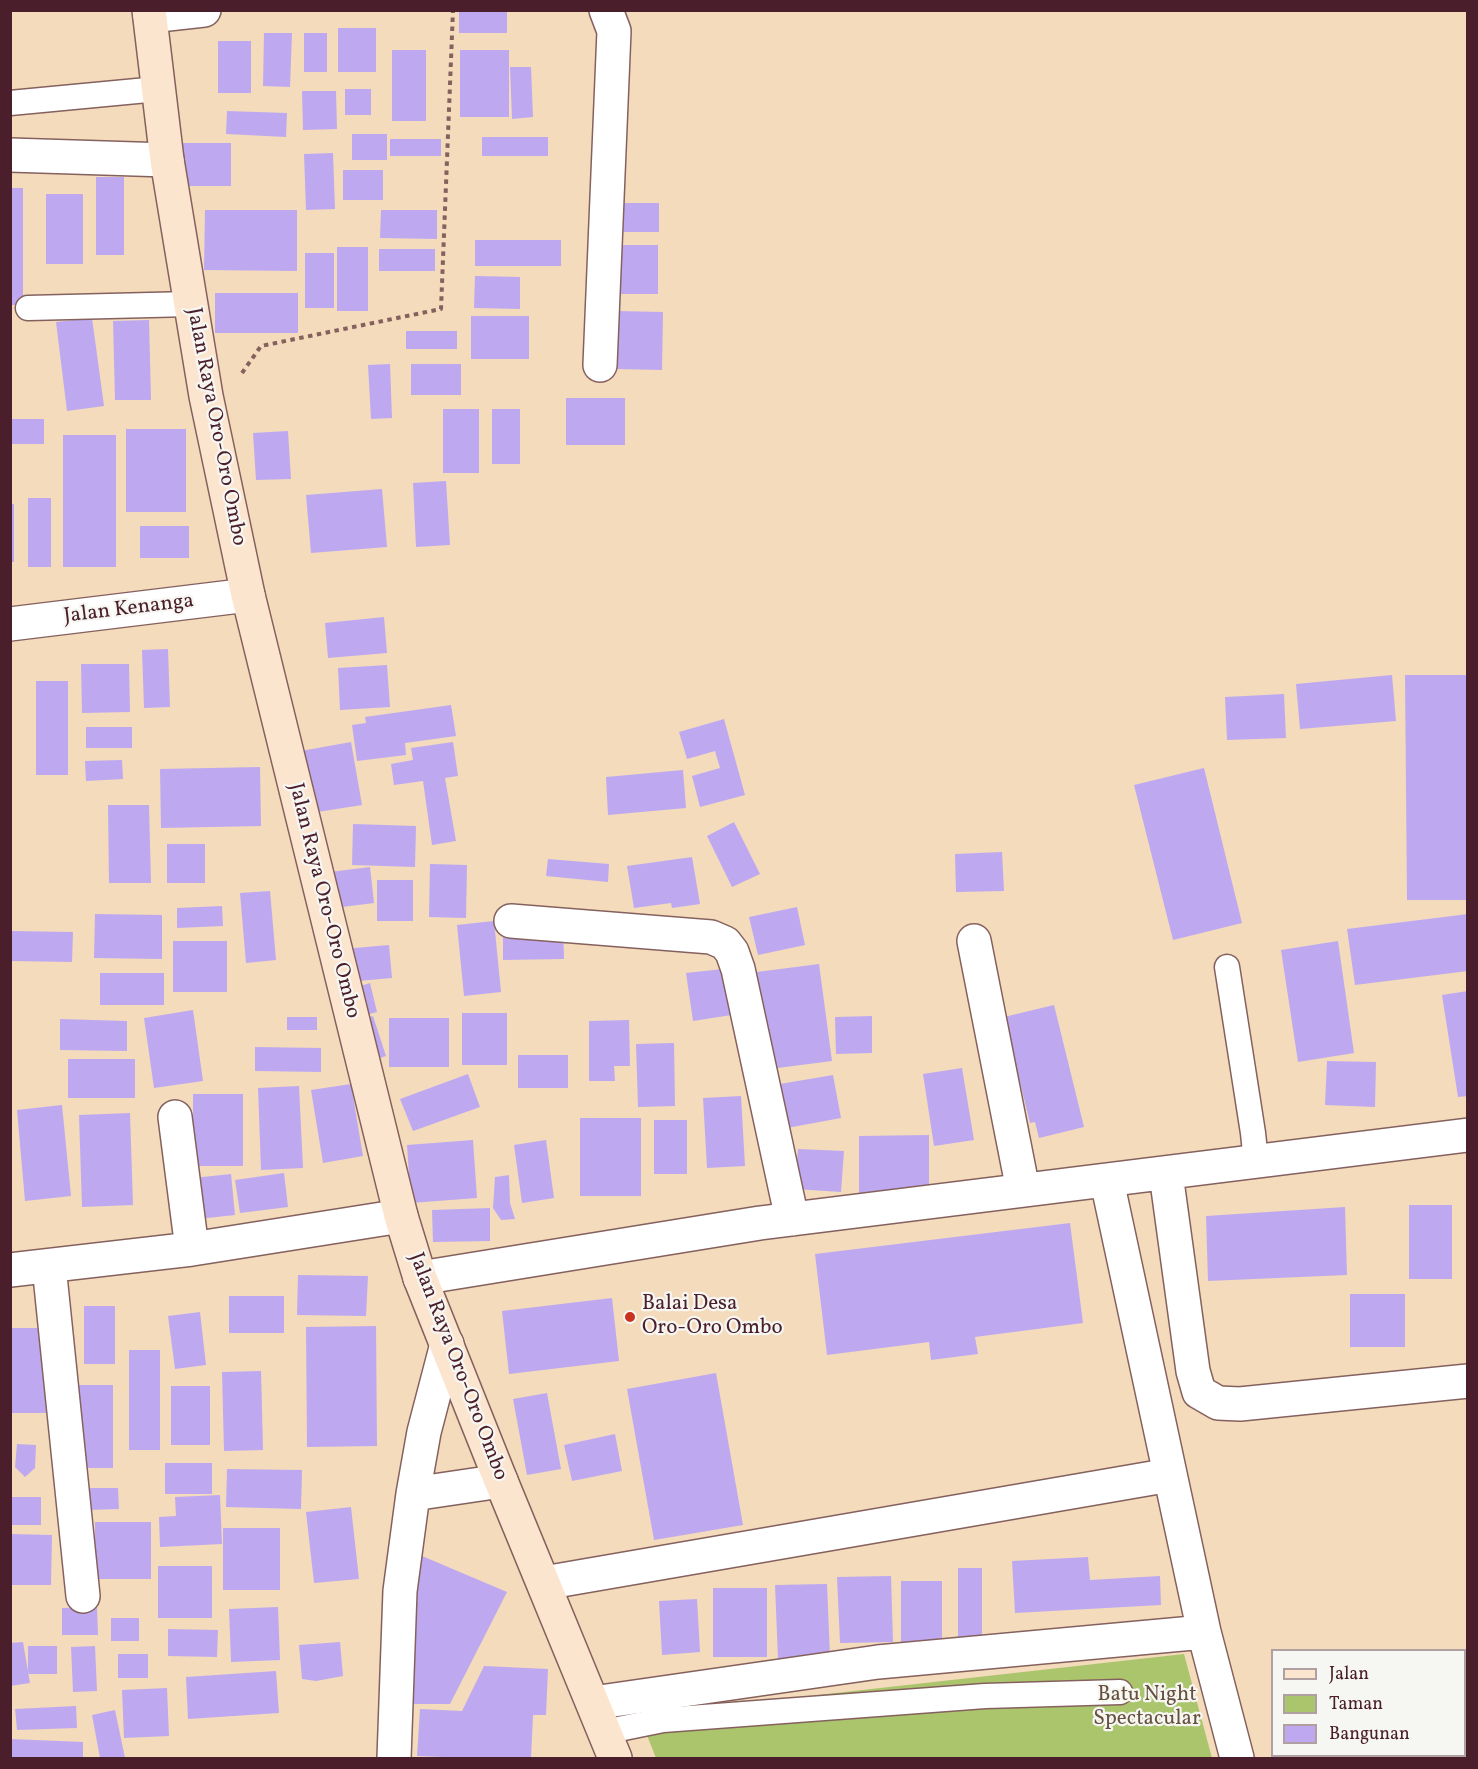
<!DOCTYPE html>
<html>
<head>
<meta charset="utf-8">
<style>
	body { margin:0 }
	#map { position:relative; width:1478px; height:1769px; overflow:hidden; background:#f3dbbc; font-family:Vollkorn,serif }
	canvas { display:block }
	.frame { position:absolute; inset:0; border:12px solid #4a1f2b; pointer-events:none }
	.legend { position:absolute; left:1271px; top:1649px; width:195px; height:108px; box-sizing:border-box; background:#f6f6f2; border:2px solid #b1a0a2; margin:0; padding:8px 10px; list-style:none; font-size:18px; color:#4a1f2b }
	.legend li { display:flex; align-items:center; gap:12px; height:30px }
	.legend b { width:30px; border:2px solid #b1a0a2 }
</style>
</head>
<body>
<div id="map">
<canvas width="1478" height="1769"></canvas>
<div class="frame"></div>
<ul class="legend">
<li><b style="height:8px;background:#fce5cf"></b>Jalan</li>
<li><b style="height:16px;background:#aac56c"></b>Taman</li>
<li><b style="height:16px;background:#bea9f1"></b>Bangunan</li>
</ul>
</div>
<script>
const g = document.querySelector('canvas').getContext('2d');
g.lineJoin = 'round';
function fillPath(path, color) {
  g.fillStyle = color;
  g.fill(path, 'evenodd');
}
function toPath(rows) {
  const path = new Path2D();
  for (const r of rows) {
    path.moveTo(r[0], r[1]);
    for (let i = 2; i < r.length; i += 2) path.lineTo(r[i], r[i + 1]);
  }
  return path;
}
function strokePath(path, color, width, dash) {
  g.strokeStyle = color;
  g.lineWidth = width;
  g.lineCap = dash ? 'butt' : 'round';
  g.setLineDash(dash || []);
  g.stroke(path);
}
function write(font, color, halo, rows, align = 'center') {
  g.font = font + ' Vollkorn,serif';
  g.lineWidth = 4.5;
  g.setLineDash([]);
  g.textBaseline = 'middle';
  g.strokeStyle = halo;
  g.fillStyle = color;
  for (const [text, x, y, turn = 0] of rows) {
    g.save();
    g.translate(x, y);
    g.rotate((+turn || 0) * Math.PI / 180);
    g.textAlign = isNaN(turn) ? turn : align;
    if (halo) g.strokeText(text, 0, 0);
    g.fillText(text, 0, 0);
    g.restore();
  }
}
const green = toPath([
	[1184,1654,1212,1758,656,1758,639,1715]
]);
const building = toPath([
	[459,10,507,10,507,33,459,33],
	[338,28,376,28,376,72,338,72],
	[264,33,292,33,290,87,263,86],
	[304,33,327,33,327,72,304,72],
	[218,41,251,41,251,93,218,93],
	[392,50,426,50,426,121,392,121],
	[460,50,509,50,509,117,460,117],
	[510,67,531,67,533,117,512,119],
	[345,89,371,89,371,115,345,115],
	[302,91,336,91,337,129,303,130],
	[227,111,287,113,286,137,226,134],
	[352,134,387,134,387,160,352,160],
	[482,137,548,137,548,156,482,156],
	[390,139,441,139,441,156,390,156],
	[177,143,231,143,231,186,177,186],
	[333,153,335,209,306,210,304,154],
	[343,170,383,170,383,200,343,200],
	[96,177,124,177,124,255,96,255],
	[10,188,23,188,23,305,10,305],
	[46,194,83,194,83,264,46,264],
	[617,203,659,203,659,232,617,232],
	[205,210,297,210,297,271,204,270],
	[381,210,437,210,437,239,380,238],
	[475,240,561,240,561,266,475,266],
	[618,245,658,245,658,294,618,294],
	[337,247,368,247,368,311,337,311],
	[379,249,435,249,435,271,379,271],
	[305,253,334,253,334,308,305,308],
	[475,276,520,277,520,309,474,308],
	[215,293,298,293,298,333,215,333],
	[617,311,663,312,662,370,616,369],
	[471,316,529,316,529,359,471,359],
	[92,318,104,406,67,411,56,322],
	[149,320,151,400,115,400,113,321],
	[406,331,457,331,457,349,406,349],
	[390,364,392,418,371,419,368,365],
	[411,364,461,364,461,395,411,395],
	[566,398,625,398,625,445,566,445],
	[443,409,479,409,479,473,443,473],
	[492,409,520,409,520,464,492,464],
	[10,419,44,419,44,444,10,444],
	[126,429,186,429,186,512,126,512],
	[288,431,291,479,256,480,253,433],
	[63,435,116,435,116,567,63,567],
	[446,481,450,545,416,547,413,483],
	[382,489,387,547,311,553,306,495],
	[28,498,51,498,51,567,28,567],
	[10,504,14,504,14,562,10,562],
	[140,526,189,526,189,558,140,558],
	[384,617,387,653,328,658,325,623],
	[168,649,170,707,144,708,142,650],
	[81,664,129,664,130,712,82,713],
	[387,665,390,707,340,710,338,668],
	[1392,675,1396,721,1300,729,1296,684],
	[1405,675,1468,675,1468,900,1407,900],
	[36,681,68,681,68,775,36,775],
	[1284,694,1286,738,1227,740,1225,697],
	[451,705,456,736,405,743,406,755,357,761,352,725,366,723,365,717],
	[724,719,745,795,700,807,692,776,720,768,715,751,687,759,679,732],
	[86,727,132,727,132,748,86,748],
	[351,742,362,805,311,813,301,751],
	[453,742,458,776,445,778,456,841,432,845,423,781,394,785,391,764,413,760,411,748],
	[122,760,123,779,86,781,85,761],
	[260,767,261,826,161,828,160,769],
	[1204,768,1242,923,1173,940,1134,785],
	[683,770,686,808,608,815,606,777],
	[108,805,149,805,151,883,109,883],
	[734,822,760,874,732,887,707,836],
	[353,824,416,826,415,867,352,865],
	[167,844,205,844,205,883,167,883],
	[1002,852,1004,891,956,892,955,854],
	[692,857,700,904,672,908,671,903,634,908,627,866],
	[548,859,609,864,608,882,546,876],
	[430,864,467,865,466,918,429,917],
	[370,867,374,903,334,908,330,872],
	[377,880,413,880,413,921,377,921],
	[270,891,276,960,246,963,240,893],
	[222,906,223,926,177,928,177,908],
	[797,907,805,945,758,955,749,917],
	[95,914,162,915,162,959,94,958],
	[1468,914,1468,971,1355,985,1347,929],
	[494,921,501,992,464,996,457,925],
	[563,926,564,959,503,960,503,927],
	[10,931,73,932,72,962,10,961],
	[173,941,227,941,227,992,173,992],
	[1338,941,1354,1053,1298,1062,1281,950],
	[389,945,392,978,347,982,343,949],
	[819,964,832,1061,762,1070,749,973],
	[732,968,738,1014,693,1021,686,973],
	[100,973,164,973,164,1005,100,1005],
	[370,983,377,1012,358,1017,351,989],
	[1468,991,1468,1096,1458,1097,1442,995],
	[1054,1005,1084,1127,1039,1138,1035,1122,1030,1123,1004,1017],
	[193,1010,203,1081,154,1088,144,1018],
	[462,1013,507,1013,507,1065,462,1065],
	[373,1016,386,1056,368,1062,355,1021],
	[872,1016,872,1053,836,1054,835,1017],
	[287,1017,317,1017,317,1030,287,1030],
	[389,1018,449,1018,449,1067,389,1067],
	[60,1019,127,1021,127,1051,60,1050],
	[629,1020,630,1066,614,1066,615,1081,589,1081,589,1021],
	[674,1043,675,1106,638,1107,636,1044],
	[255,1047,321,1048,321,1072,255,1071],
	[518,1055,568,1055,568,1088,518,1088],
	[68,1059,135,1059,135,1098,68,1098],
	[1327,1061,1376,1062,1375,1107,1325,1105],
	[962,1068,974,1140,934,1146,923,1074],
	[468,1074,480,1107,413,1131,400,1099],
	[833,1075,841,1118,776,1130,768,1086],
	[351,1084,363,1156,323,1163,311,1090],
	[299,1086,303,1168,261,1170,258,1088],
	[193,1094,243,1094,243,1166,193,1166],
	[741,1096,745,1166,707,1168,703,1098],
	[62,1105,71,1196,25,1201,17,1110],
	[130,1113,133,1205,82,1207,79,1115],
	[580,1118,641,1118,641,1196,580,1196],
	[654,1120,687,1120,687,1174,654,1174],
	[929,1135,929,1194,859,1196,859,1136],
	[473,1140,477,1198,411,1203,407,1145],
	[546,1140,554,1198,522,1203,514,1145],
	[798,1149,844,1151,841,1192,795,1189],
	[284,1173,288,1207,240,1213,235,1180],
	[231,1174,235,1215,189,1220,184,1179],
	[509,1175,510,1203,515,1219,501,1220,493,1208,495,1177],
	[1409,1205,1452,1205,1452,1279,1409,1279],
	[1345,1207,1347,1275,1208,1281,1206,1216],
	[490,1208,490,1241,433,1242,432,1210],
	[1070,1223,1083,1323,975,1337,978,1354,931,1360,929,1342,827,1355,815,1254],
	[298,1275,368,1276,366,1316,297,1315],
	[1350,1294,1405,1294,1405,1347,1350,1347],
	[229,1296,284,1296,284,1333,229,1333],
	[612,1298,619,1361,509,1374,502,1311],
	[84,1306,115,1306,115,1364,84,1364],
	[200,1312,206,1365,175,1369,168,1316],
	[376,1326,377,1446,307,1447,306,1327],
	[10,1328,47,1328,47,1413,10,1413],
	[129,1350,160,1350,160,1450,129,1450],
	[261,1371,263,1450,224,1451,222,1372],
	[716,1373,743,1525,654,1540,627,1389],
	[70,1385,113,1385,113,1468,70,1468],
	[171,1386,210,1386,210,1445,171,1445],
	[547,1393,561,1469,527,1475,513,1399],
	[615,1434,622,1471,572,1481,564,1445],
	[17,1444,36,1445,35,1468,25,1477,15,1467],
	[165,1463,212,1463,212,1494,165,1494],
	[227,1469,302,1470,301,1509,226,1507],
	[87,1488,118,1488,119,1509,88,1510],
	[220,1495,222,1544,160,1547,159,1517,176,1516,175,1497],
	[10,1497,41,1497,41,1525,10,1525],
	[351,1507,359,1579,314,1583,306,1512],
	[95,1522,151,1522,151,1579,95,1579],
	[223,1528,280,1528,280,1590,223,1590],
	[10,1534,52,1535,51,1585,10,1585],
	[415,1553,507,1592,450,1704,400,1704],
	[1088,1557,1090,1580,1160,1576,1161,1605,1015,1613,1012,1561],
	[158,1566,212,1566,212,1618,158,1618],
	[958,1568,982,1568,982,1642,958,1642],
	[891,1576,893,1642,840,1643,837,1577],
	[901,1581,942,1581,942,1652,901,1652],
	[827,1584,830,1657,778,1659,775,1585],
	[713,1588,767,1588,767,1657,713,1657],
	[697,1599,700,1652,662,1655,659,1601],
	[97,1607,98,1635,62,1635,62,1608],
	[278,1607,280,1660,231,1662,229,1609],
	[111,1618,139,1618,139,1641,111,1641],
	[168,1629,218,1630,217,1657,168,1656],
	[23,1642,30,1683,10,1686,10,1643],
	[340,1642,343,1676,316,1681,302,1679,299,1645],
	[28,1646,57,1646,57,1674,28,1674],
	[95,1646,97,1691,73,1692,71,1647],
	[118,1654,148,1654,148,1678,118,1678],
	[484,1666,548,1669,546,1715,533,1715,531,1758,468,1758,417,1756,420,1709,462,1711],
	[276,1671,279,1713,188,1719,186,1677],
	[167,1688,169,1736,124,1738,122,1690],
	[76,1706,77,1728,17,1730,15,1709],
	[115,1710,125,1758,100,1758,92,1715],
	[10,1739,83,1742,83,1758,10,1758]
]);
const path = toPath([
	[242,373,261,346,441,309,453,10]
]);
const service = toPath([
	[10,103,158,89],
	[28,308,191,304],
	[1227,967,1253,1133,1256,1162],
	[604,1732,663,1720,985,1696,1120,1692]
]);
const minor = toPath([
	[150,16,204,10],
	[10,155,167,160],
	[600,365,614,31,606,10],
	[10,624,248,595],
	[511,921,711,937,725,943,732,952,738,969,792,1219],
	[974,941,1023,1190],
	[175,1117,192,1249],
	[1166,1174,1193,1371,1199,1392,1218,1403,1240,1404,1468,1381],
	[1107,1181,1204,1632],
	[49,1266,83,1596],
	[10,1270,192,1249,401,1216],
	[420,1278,760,1223,1468,1135],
	[413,1494,501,1481],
	[544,1583,1170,1475],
	[593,1703,878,1662,1204,1632,1237,1758],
	[394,1758,400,1591,413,1494,424,1432,447,1344]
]);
const secondary = toPath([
	[149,10,167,160,206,396,248,595,401,1216,420,1278,501,1481,615,1758]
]);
const markers = [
	[630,1317,6,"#c8321e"]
];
const streetNames = [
	["Jalan Raya Oro-Oro Ombo",215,427,79],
	["Jalan Kenanga",129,610,-7],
	["Jalan Raya Oro-Oro Ombo",323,901,76],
	["Jalan Raya Oro-Oro Ombo",457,1367,69]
];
const poiNames = [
	["Balai Desa",642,1305],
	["Oro-Oro Ombo",642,1329]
];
const parkNames = [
	["Batu Night",1147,1696],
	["Spectacular",1147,1720]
];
fillPath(green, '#aac56c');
fillPath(building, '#bea9f1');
strokePath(service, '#85615e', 27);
strokePath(minor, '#85615e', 36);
strokePath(secondary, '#85615e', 36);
strokePath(path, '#85615e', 4, [4.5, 4.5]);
strokePath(service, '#fff', 24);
strokePath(minor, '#fff', 33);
strokePath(secondary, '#fce5cf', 33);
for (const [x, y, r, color] of markers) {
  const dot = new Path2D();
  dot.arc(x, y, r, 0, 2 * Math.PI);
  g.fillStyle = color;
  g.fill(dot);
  strokePath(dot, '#f6f6f2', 2);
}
write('21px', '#4a1f2b', '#f6f6f2', streetNames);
write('21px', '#4a1f2b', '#f6f6f2', poiNames, 'left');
write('21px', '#67513e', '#f6f6f2', parkNames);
</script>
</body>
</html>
